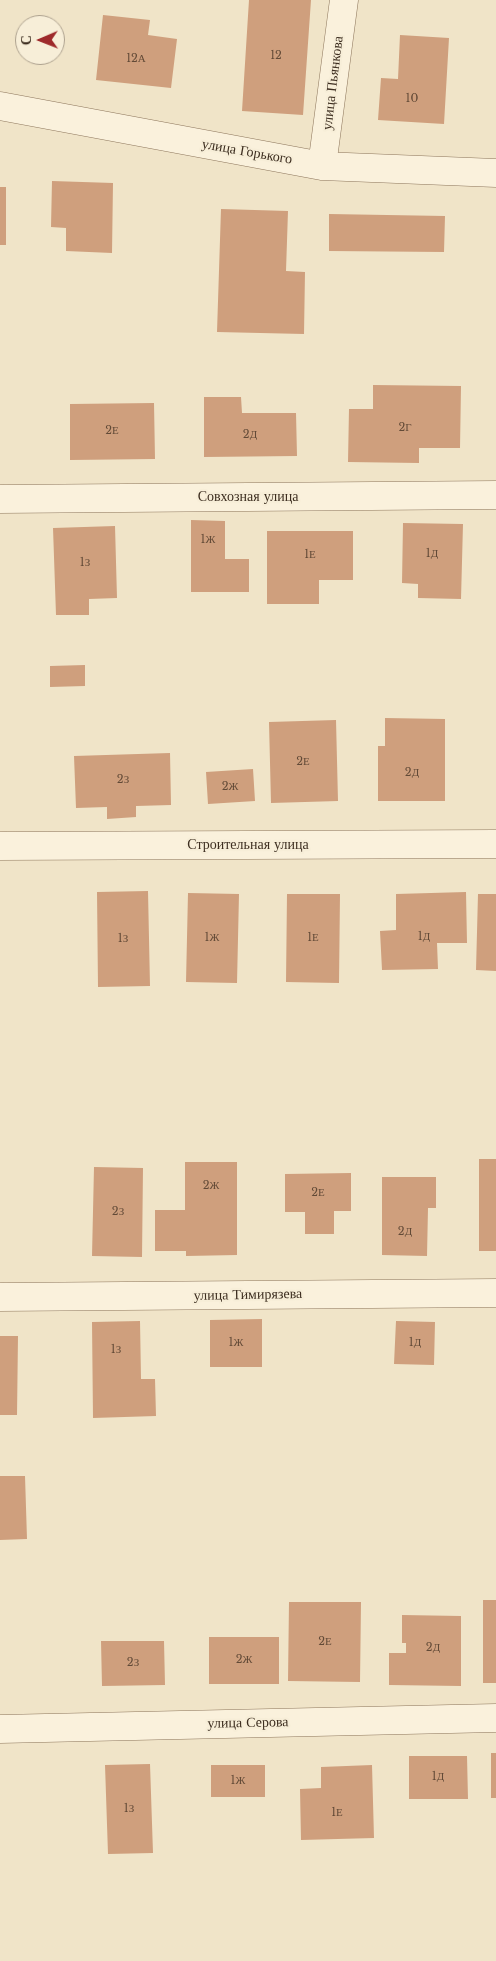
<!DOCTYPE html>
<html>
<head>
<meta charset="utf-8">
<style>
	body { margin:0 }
	#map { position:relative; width:496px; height:1961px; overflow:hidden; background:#f0e4c8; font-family:"Libre Baskerville",serif }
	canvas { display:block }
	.north { position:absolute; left:15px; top:15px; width:50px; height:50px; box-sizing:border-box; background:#f7eed8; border:1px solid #ada18e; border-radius:50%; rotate:269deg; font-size:14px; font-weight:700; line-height:20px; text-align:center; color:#3d2e20 }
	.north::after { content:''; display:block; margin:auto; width:18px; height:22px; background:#9e2a2b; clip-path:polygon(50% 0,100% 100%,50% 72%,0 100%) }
</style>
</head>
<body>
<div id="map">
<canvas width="496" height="1961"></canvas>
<div class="north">С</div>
</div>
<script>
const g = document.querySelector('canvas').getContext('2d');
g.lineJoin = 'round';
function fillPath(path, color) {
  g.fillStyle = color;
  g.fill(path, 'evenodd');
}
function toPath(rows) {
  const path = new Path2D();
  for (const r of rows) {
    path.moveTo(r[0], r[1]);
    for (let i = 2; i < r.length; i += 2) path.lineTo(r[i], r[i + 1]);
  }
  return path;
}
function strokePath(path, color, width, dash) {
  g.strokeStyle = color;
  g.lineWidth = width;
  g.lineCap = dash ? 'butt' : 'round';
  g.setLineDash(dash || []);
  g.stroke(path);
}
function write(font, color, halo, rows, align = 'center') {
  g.font = font + ' "Libre Baskerville",serif';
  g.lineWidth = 4.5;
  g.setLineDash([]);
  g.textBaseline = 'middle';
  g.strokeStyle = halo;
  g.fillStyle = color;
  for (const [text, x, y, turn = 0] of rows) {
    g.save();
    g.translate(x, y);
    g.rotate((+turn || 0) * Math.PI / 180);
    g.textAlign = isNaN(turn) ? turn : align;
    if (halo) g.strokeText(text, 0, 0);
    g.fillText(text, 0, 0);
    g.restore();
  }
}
const building = toPath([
	[249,0,311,0,303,115,242,111],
	[103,15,150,20,148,35,177,39,171,88,96,80],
	[400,35,449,38,444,124,378,120,381,78,398,79],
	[52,181,113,183,112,253,66,251,66,228,51,227],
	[0,187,6,187,6,245,0,245],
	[221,209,288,211,286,271,305,272,304,334,217,332],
	[329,214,445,216,444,252,329,251],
	[373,385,461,386,460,448,419,448,419,463,348,462,349,409,373,409],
	[204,397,241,397,242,413,296,413,297,456,204,457],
	[154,403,155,459,70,460,70,404],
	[191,520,225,521,225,559,249,559,249,592,191,592],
	[403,523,463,524,461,599,418,598,418,584,402,583],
	[115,526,117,598,89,599,89,615,56,615,53,528],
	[267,531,353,531,353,580,319,580,319,604,267,604],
	[85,665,85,686,50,687,50,666],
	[385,718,445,719,445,801,378,801,378,746,385,746],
	[336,720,338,801,271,803,269,722],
	[170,753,171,805,136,806,136,817,107,819,107,807,76,808,74,756],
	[253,769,255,801,208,804,206,772],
	[148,891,150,986,98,987,97,892],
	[466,892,467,943,437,943,438,969,382,970,380,931,396,930,396,894],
	[188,893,239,894,237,983,186,982],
	[287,894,340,894,339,983,286,982],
	[478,894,496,894,496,971,476,970],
	[479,1159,496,1159,496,1251,479,1251],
	[185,1162,237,1162,237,1255,186,1256,186,1251,155,1251,155,1210,185,1210],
	[94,1167,143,1168,142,1257,92,1256],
	[351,1173,351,1211,334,1211,334,1234,305,1234,305,1212,285,1212,285,1174],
	[382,1177,436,1177,436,1208,428,1208,427,1256,382,1255],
	[262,1319,262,1367,210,1367,210,1320],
	[140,1321,141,1379,155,1379,156,1416,93,1418,92,1322],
	[396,1321,435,1322,434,1365,394,1364],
	[0,1336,18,1336,17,1415,0,1415],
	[0,1476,25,1476,27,1539,0,1540],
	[483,1600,496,1600,496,1683,483,1683],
	[289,1602,361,1602,360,1682,288,1681],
	[402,1615,461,1616,461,1686,389,1685,389,1653,406,1653,406,1643,402,1643],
	[209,1637,279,1637,279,1684,209,1684],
	[101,1641,164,1641,165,1685,102,1686],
	[491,1753,496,1753,496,1798,491,1798],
	[409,1756,467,1756,468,1799,409,1799],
	[150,1764,153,1853,108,1854,105,1765],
	[211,1765,265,1765,265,1797,211,1797],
	[372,1765,374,1838,301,1840,300,1789,321,1788,321,1767]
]);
const minor = toPath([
	[0,106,322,166,496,173],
	[322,166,344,0],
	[0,499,496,495],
	[0,846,496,844],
	[0,1297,496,1293],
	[0,1729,496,1718]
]);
const numberNames = [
	["12",276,56],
	["12А",136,59],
	["10",412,99],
	["2Г",405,428],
	["2Е",112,431],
	["2Д",250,435],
	["1Ж",208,540],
	["1Д",432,554],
	["1Е",310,555],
	["1З",85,563],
	["2Е",303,762],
	["2Д",412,773],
	["2З",123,780],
	["2Ж",230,787],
	["1Д",424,937],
	["1Ж",212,938],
	["1Е",313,938],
	["1З",123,939],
	["2Ж",211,1186],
	["2Е",318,1193],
	["2З",118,1212],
	["2Д",405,1232],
	["1Ж",236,1343],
	["1Д",415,1343],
	["1З",116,1350],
	["2Е",325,1642],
	["2Д",433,1648],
	["2Ж",244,1660],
	["2З",133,1663],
	["1Д",438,1777],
	["1Ж",238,1781],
	["1З",129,1809],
	["1Е",337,1813]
];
const streetNames = [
	["улица Пьянкова",333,83,-83],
	["улица Горького",247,152,10],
	["Совхозная улица",248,497],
	["Строительная улица",248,845],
	["улица Тимирязева",248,1295,-1],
	["улица Серова",248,1723,-1]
];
fillPath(building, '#cf9f7d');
strokePath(minor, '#8d765c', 29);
strokePath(minor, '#faf1dc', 28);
write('11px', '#624a37', null, numberNames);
write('14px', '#3d2e20', '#f7eed8', streetNames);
</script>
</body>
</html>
